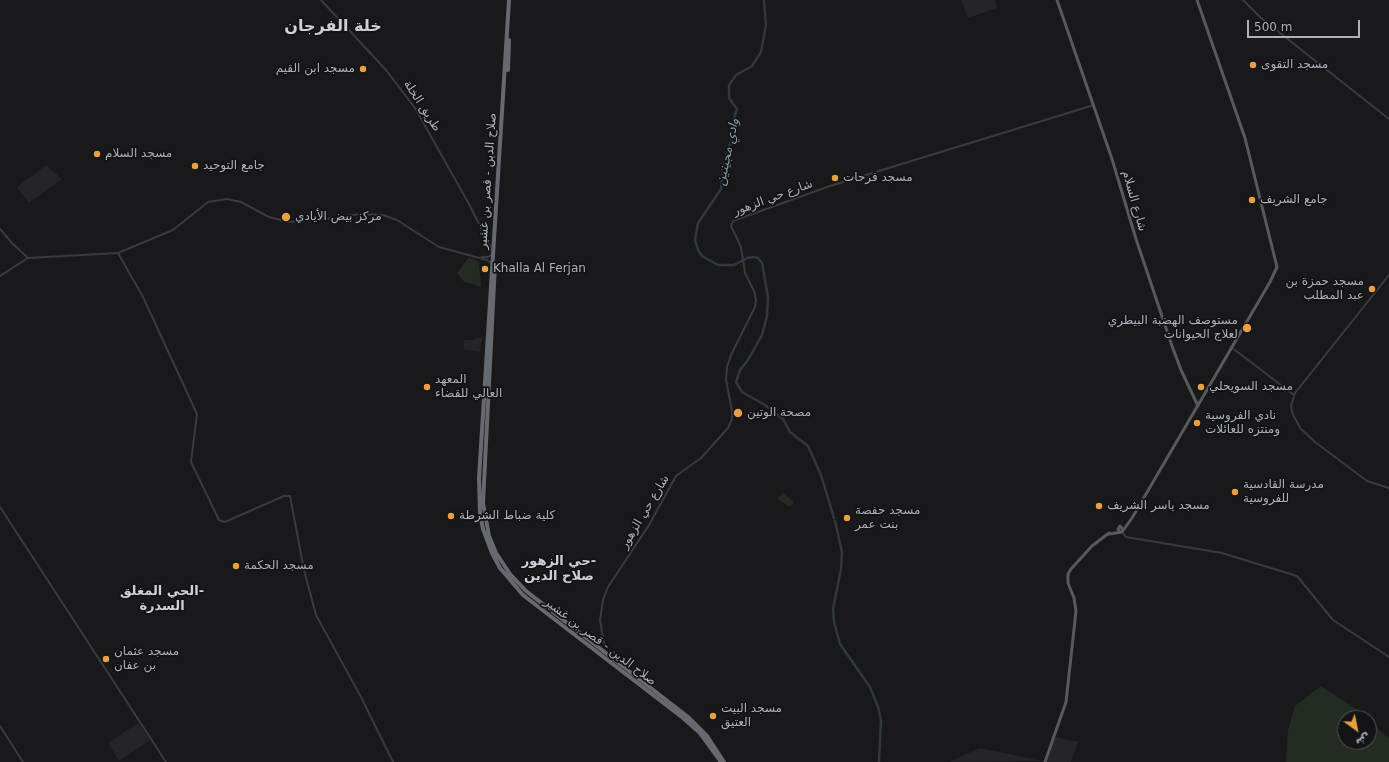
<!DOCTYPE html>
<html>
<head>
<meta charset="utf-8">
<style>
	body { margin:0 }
	#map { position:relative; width:1389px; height:762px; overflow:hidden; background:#19191b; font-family:"DejaVu Sans","Noto Sans Arabic",sans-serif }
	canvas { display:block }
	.north { position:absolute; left:1337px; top:710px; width:40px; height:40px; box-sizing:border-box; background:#141416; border:1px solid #515358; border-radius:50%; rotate:147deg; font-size:11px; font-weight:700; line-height:16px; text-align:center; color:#acb1ba }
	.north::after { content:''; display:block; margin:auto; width:14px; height:18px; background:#e8a043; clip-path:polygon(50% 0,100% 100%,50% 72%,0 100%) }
	.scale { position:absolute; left:1247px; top:20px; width:113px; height:18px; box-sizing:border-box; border:2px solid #acb1ba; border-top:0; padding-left:5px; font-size:12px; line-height:14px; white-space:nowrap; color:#acb1ba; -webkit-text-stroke:3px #141416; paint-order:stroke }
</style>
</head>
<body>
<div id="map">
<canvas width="1389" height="762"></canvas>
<div class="north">ش</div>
<div class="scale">500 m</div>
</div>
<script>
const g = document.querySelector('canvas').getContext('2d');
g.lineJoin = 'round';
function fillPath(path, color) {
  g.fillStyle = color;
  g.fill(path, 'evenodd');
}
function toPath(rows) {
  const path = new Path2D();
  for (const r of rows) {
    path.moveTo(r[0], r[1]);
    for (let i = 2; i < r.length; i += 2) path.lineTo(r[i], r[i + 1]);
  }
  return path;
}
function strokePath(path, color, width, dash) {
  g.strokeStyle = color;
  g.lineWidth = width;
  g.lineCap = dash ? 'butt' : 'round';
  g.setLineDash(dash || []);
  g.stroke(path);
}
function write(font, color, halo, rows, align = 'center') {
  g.font = font + ' "DejaVu Sans","Noto Sans Arabic",sans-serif';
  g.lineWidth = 3.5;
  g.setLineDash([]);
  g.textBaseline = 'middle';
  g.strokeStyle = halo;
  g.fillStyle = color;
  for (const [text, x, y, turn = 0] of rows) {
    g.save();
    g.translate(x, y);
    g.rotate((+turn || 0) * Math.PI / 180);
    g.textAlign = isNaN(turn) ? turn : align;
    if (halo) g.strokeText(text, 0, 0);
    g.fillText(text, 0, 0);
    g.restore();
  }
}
const built = toPath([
	[961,0,995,0,997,8,968,18],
	[46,165,62,179,29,203,17,187],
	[475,338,482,338,480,352,464,350,464,340,473,340],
	[138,723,150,740,119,761,108,743],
	[1055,737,1078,742,1071,762,1046,762],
	[980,748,1042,761,949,762]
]);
const green = toPath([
	[469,257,479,262,481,287,466,282,465,283,457,273],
	[783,493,794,502,790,507,777,499],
	[1321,686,1365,715,1366,718,1345,718,1345,742,1369,742,1369,721,1389,738,1389,762,1286,762,1288,730,1295,706]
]);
const river = toPath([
	[764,0,766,25,761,52,752,66,736,75,729,85,729,98,737,109,731,129,733,133,723,169,721,189,698,223,695,240,698,250,702,256,718,265,734,265,747,258,753,257,758,258,762,263,768,297,767,316,762,335,748,360,740,370,736,382,742,392,765,405,783,419,790,432,808,446,821,475,834,518],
	[835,521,842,552,841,569,833,609,834,622,840,644,870,687,878,707,881,720,879,762]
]);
const minor = toPath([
	[321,0,386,70,415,108,469,204,492,250],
	[1243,0,1261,18,1389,119],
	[0,229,12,243,28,258],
	[118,253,143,297,197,414,191,462,219,520,225,522,284,496,290,496,304,570,316,615,361,697,393,762],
	[482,257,488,257,493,254],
	[1389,275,1295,393,1291,406,1293,415,1301,429,1315,442,1367,481,1389,488],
	[0,276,28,258,118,253,173,230,208,202,227,199,241,202,269,217,289,222,336,218,359,214,383,215,397,220,439,247,487,260,491,263],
	[1231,347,1294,395],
	[0,507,166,762],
	[1122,532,1126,537,1222,553,1297,576,1333,620,1389,657],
	[604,644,600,620,603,600,608,587,649,525,676,476,701,458,728,428,732,419,732,411,726,380,727,367,731,355,755,307,756,300,754,291,745,273,741,247,731,226,733,221,830,186,1094,105],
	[0,726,23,762]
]);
const major = toPath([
	[1057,0,1112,159,1136,239,1172,346,1181,370,1198,406],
	[1119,531,1118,529,1120,526,1123,530],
	[1109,534,1122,532,1132,518,1270,282,1277,267,1245,138,1197,0],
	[1045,762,1066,702,1076,611,1074,598,1068,583,1068,574,1071,569,1092,546,1109,533]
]);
const highway = toPath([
	[509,0,479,478,480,514,483,529,492,553,500,568,523,595,683,718,700,733,721,762],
	[508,70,509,40],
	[495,264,483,503,489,536,496,553,510,574,526,591,688,717,707,736,724,762]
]);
const markers = [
	[1253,65,4,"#e8a043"],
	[363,69,4,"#e8a043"],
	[97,154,4,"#e8a043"],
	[195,166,4,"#e8a043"],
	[835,178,4,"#e8a043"],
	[1252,200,4,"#e8a043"],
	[286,217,5,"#e8a043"],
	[485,269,4,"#e8a043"],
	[1372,289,4,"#e8a043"],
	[1247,328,5,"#e8a043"],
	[427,387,4,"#e8a043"],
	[1201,387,4,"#e8a043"],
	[738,413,5,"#e8a043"],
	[1197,423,4,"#e8a043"],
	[1235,492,4,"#e8a043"],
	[1099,506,4,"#e8a043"],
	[451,516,4,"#e8a043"],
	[847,518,4,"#e8a043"],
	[236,566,4,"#e8a043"],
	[106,659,4,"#e8a043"],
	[713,716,4,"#e8a043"]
];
const poiNames = [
	["مسجد التقوى",1261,65],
	["مسجد ابن القيم",355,69,"right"],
	["مسجد السلام",105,154],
	["جامع التوحيد",203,166],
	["مسجد فرحات",843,178],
	["جامع الشريف",1260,200],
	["مركز بيض الأيادي",295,217],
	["Khalla Al Ferjan",493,269],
	["مسجد حمزة بن",1364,282,"right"],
	["عبد المطلب",1364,296,"right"],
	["مستوصف الهضبة البيطري",1238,321,"right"],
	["لعلاج الحيوانات",1238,335,"right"],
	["المعهد",435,380],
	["العالي للقضاء",435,394],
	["مسجد السويحلي",1209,387],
	["مصحة الوتين",747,413],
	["نادي الفروسية",1205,416],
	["ومنتزه للعائلات",1205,430],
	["مدرسة القادسية",1243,485],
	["للفروسية",1243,499],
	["مسجد ياسر الشريف",1107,506],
	["مسجد حفصة",855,511],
	["بنت عمر",855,525],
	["كلية ضباط الشرطة",459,516],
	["مسجد الحكمة",244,566],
	["مسجد عثمان",114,652],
	["بن عفان",114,666],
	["مسجد البيت",721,709],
	["العتيق",721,723]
];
const streetNames = [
	["طريق الخلة",422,106,57],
	["صلاح الدين - قصر بن غشير",488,181,-86],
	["شارع حي الزهور",773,198,-20],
	["شارع السلام",1134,201,74],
	["شارع حي الزهور",645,512,-59],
	["صلاح الدين - قصر بن غشير",600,642,37]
];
const waterNames = [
	["وادي مجينين",728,152,-78]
];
const neighbourhoodNames = [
	["حي الزهور-",559,562],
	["صلاح الدين",559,577],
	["الحي المغلق-",162,592],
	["السدرة",162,607]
];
const districtNames = [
	["خلة الفرجان",333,27]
];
fillPath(built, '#252528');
fillPath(green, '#232b23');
strokePath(river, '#2f393e', 2.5);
strokePath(minor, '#3a3b40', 2);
strokePath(major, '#56595e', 3);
strokePath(highway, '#666a70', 4);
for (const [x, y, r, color] of markers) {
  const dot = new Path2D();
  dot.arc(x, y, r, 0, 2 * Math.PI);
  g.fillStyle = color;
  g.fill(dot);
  strokePath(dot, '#141416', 1.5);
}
write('12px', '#acb1ba', '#141416', poiNames, 'left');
write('12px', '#acb1ba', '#141416', streetNames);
write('italic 13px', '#85a2b2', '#141416', waterNames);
write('bold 13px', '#cdd0d6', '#141416', neighbourhoodNames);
write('bold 16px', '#cdd0d6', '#141416', districtNames);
</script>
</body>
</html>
